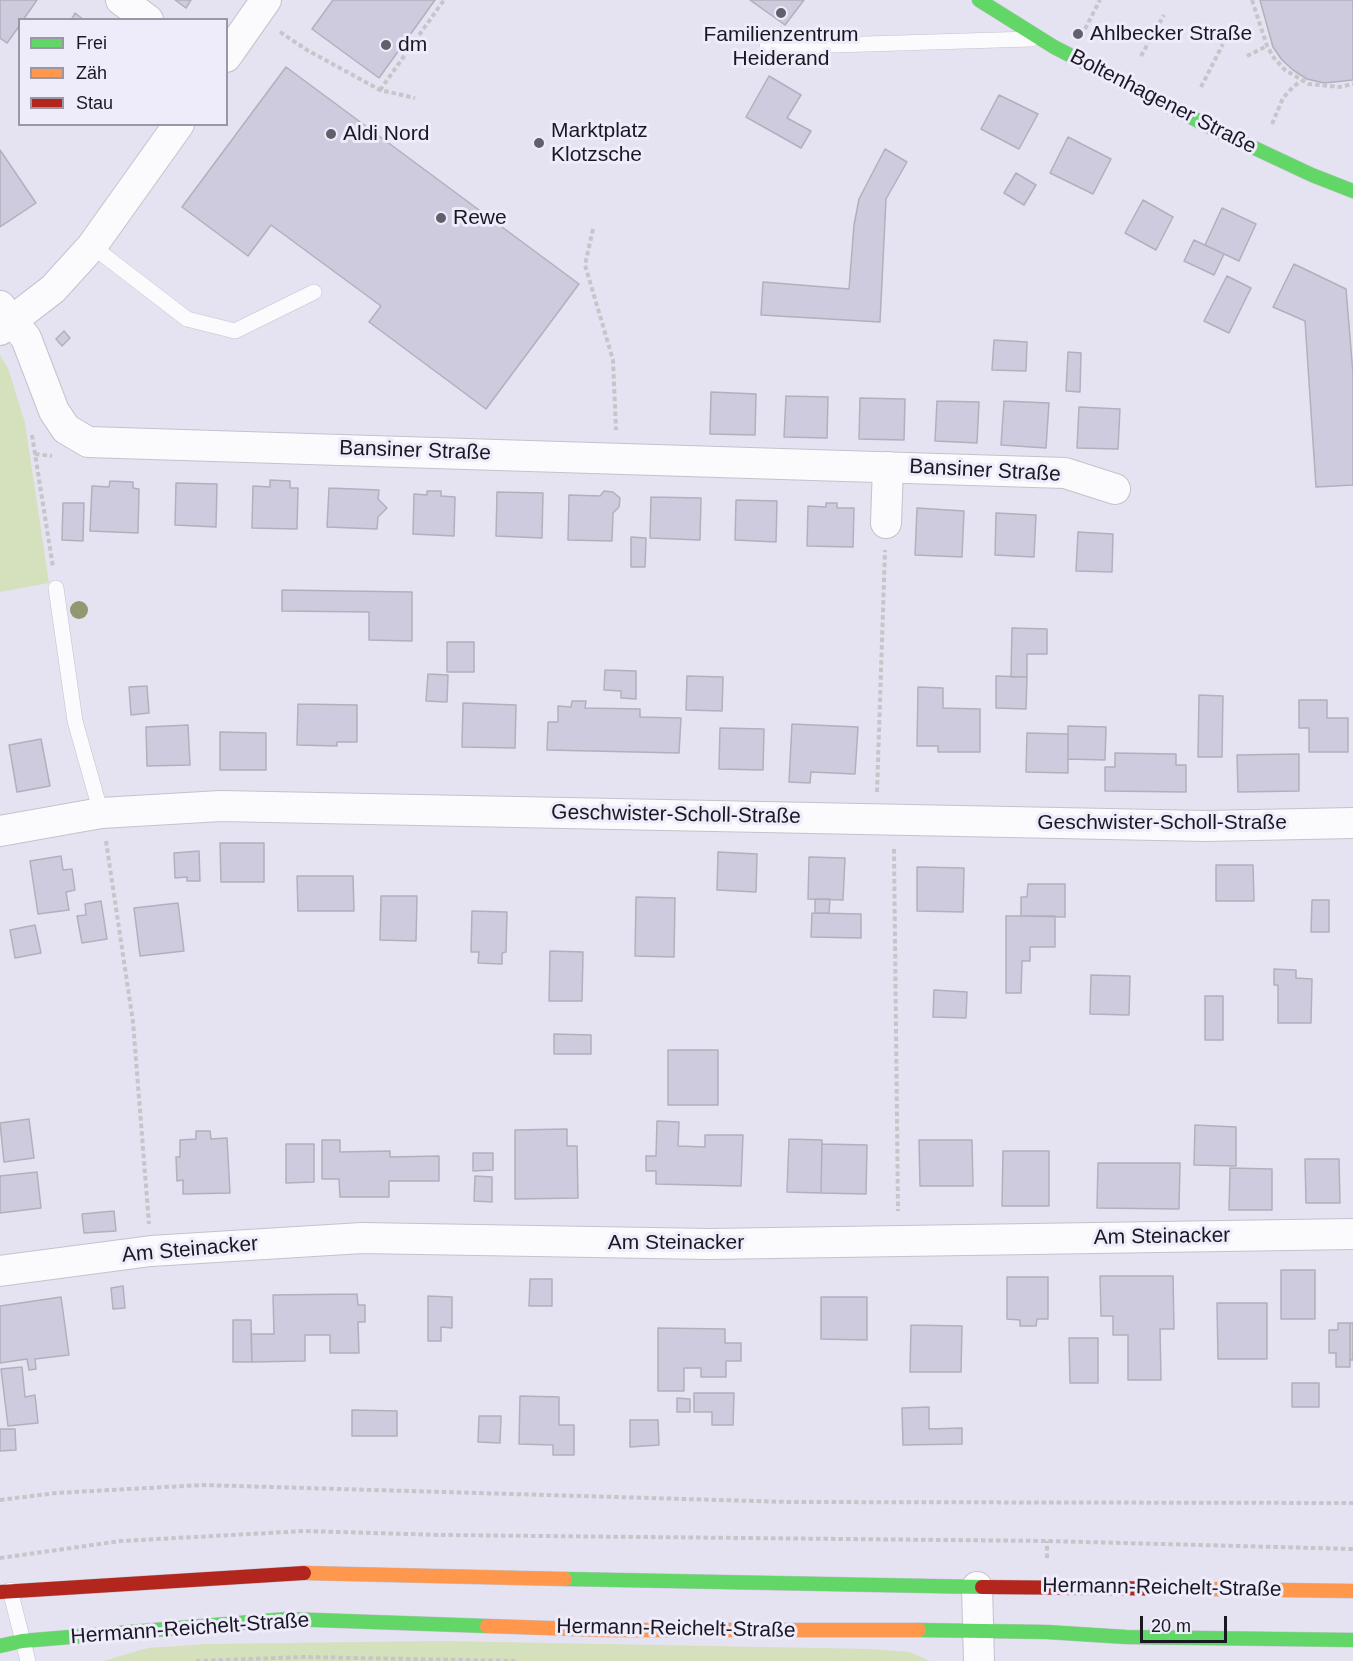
<!DOCTYPE html>
<html>
<head>
<meta charset="utf-8">
<style>
	body { margin:0 }
	#map { position:relative; width:1353px; height:1661px; overflow:hidden; background:#e5e3f1; font-family:Arial,sans-serif }
	canvas { display:block }
	.legend { position:absolute; left:18px; top:18px; width:210px; height:108px; box-sizing:border-box; background:#eeebfb; border:2px solid #9997a4; margin:0; padding:8px 10px; list-style:none; font-size:18px; color:#1a1821 }
	.legend li { display:flex; align-items:center; gap:12px; height:30px }
	.legend b { width:30px; border:2px solid #9997a4 }
	.scale { position:absolute; left:1140px; top:1616px; width:87px; height:27px; box-sizing:border-box; border:3px solid #1a1821; border-top:0; padding-left:8px; font-size:18px; line-height:21px; white-space:nowrap; color:#1a1821; -webkit-text-stroke:4px #eeebfb; paint-order:stroke }
</style>
</head>
<body>
<div id="map">
<canvas width="1353" height="1661"></canvas>
<ul class="legend">
<li><b style="height:8px;background:#63d668"></b>Frei</li>
<li><b style="height:8px;background:#ff974d"></b>Zäh</li>
<li><b style="height:8px;background:#b3261e"></b>Stau</li>
</ul>
<div class="scale">20 m</div>
</div>
<script>
const g = document.querySelector('canvas').getContext('2d');
g.lineJoin = 'round';
function fillPath(path, color) {
  g.fillStyle = color;
  g.fill(path, 'evenodd');
}
function toPath(rows) {
  const path = new Path2D();
  for (const r of rows) {
    path.moveTo(r[0], r[1]);
    for (let i = 2; i < r.length; i += 2) path.lineTo(r[i], r[i + 1]);
  }
  return path;
}
function strokePath(path, color, width, dash) {
  g.strokeStyle = color;
  g.lineWidth = width;
  g.lineCap = dash ? 'butt' : 'round';
  g.setLineDash(dash || []);
  g.stroke(path);
}
function write(font, color, halo, rows, align = 'center') {
  g.font = font + ' Arial,sans-serif';
  g.lineWidth = 6;
  g.setLineDash([]);
  g.textBaseline = 'middle';
  g.strokeStyle = halo;
  g.fillStyle = color;
  for (const [text, x, y, turn = 0] of rows) {
    g.save();
    g.translate(x, y);
    g.rotate((+turn || 0) * Math.PI / 180);
    g.textAlign = isNaN(turn) ? turn : align;
    if (halo) g.strokeText(text, 0, 0);
    g.fillText(text, 0, 0);
    g.restore();
  }
}
const green = toPath([
	[0,355,8,368,25,423,49,583,0,592],
	[442,1641,871,1649,909,1652,930,1661,103,1661,148,1648,207,1644]
]);
const building = toPath([
	[0,0,37,0,23,20,20,20,20,25,7,43,0,38,0,0],
	[175,0,191,0,186,8,175,0],
	[333,0,435,0,379,78,312,29,333,0],
	[750,0,804,0,785,25,750,0],
	[1260,0,1353,0,1353,80,1324,83,1307,79,1293,70,1282,60,1273,47,1260,0],
	[75,13,84,20,71,20,75,13],
	[286,67,579,284,486,409,369,322,381,306,271,225,248,256,182,207,286,67],
	[769,76,801,95,787,118,811,131,801,148,746,117,769,76],
	[999,95,1038,114,1019,149,981,129,999,95],
	[1068,137,1111,159,1093,194,1050,173,1068,137],
	[885,149,907,162,886,199,880,322,761,315,763,282,849,289,854,225,859,199,885,149],
	[0,150,36,203,0,227,0,150],
	[1016,173,1036,185,1024,205,1004,193,1016,173],
	[1143,200,1173,217,1156,250,1125,233,1143,200],
	[1222,208,1256,224,1239,261,1205,245,1222,208],
	[1194,240,1224,254,1214,275,1184,261,1194,240],
	[1294,264,1346,289,1353,374,1353,485,1316,487,1305,321,1273,307,1294,264],
	[1227,276,1251,288,1229,333,1204,321,1227,276],
	[64,331,70,338,62,346,56,339,64,331],
	[994,340,1027,342,1026,371,992,370,994,340],
	[1068,352,1081,353,1080,392,1066,391,1068,352],
	[711,392,756,394,755,435,710,434,711,392],
	[786,396,828,397,827,438,784,437,786,396],
	[860,398,905,399,904,440,859,439,860,398],
	[937,401,979,402,977,443,935,441,937,401],
	[1004,401,1049,403,1046,448,1001,445,1004,401],
	[1079,407,1120,409,1118,449,1077,448,1079,407],
	[270,480,290,481,290,488,298,488,297,529,252,528,253,486,270,487,270,480],
	[110,481,133,482,133,488,139,489,138,533,90,531,92,486,109,487,110,481],
	[176,483,217,484,216,527,175,525,176,483],
	[329,488,379,490,378,499,387,508,378,517,377,529,327,527,329,488],
	[427,491,441,491,441,496,455,497,454,536,413,534,414,494,427,495,427,491],
	[604,491,613,492,620,498,619,507,613,513,612,541,568,540,569,495,600,496,604,491],
	[497,492,543,493,542,538,496,536,497,492],
	[651,497,701,498,700,540,650,538,651,497],
	[736,500,777,501,776,542,735,540,736,500],
	[63,503,84,503,83,541,62,540,63,503],
	[826,503,837,503,837,508,854,508,853,547,807,546,808,506,826,507,826,503],
	[917,508,964,511,962,557,915,555,917,508],
	[996,513,1036,515,1034,557,995,555,996,513],
	[1078,532,1113,534,1112,572,1076,571,1078,532],
	[631,537,646,538,645,567,631,567,631,537],
	[282,590,412,592,412,641,369,640,369,612,282,611,282,590],
	[1012,628,1047,629,1047,654,1027,654,1027,677,1011,677,1012,628],
	[447,642,474,642,474,672,447,672,447,642],
	[605,670,636,671,636,699,621,698,621,691,604,690,605,670],
	[428,674,448,675,447,702,426,701,428,674],
	[687,676,723,677,722,711,686,710,687,676],
	[996,676,1027,677,1026,709,996,708,996,676],
	[147,686,149,713,131,715,129,687,147,686],
	[918,687,943,688,943,708,980,709,980,752,938,752,938,746,917,746,918,687],
	[1199,695,1223,696,1222,757,1198,757,1199,695],
	[1299,700,1327,700,1327,718,1348,718,1348,752,1309,752,1309,728,1299,728,1299,700],
	[572,701,586,701,585,708,640,709,640,717,681,718,679,753,547,750,548,722,558,722,558,706,571,707,572,701],
	[463,703,516,705,515,748,462,747,463,703],
	[298,704,357,705,357,742,337,742,337,746,297,745,298,704],
	[792,724,858,727,855,774,811,772,810,783,789,782,792,724],
	[188,725,190,765,147,766,146,727,188,725],
	[1068,726,1106,727,1105,760,1068,759,1068,726],
	[720,728,764,729,763,770,719,769,720,728],
	[220,732,266,733,266,770,220,770,220,732],
	[1027,733,1068,734,1068,773,1026,772,1027,733],
	[41,739,50,786,17,792,9,745,41,739],
	[1115,753,1176,754,1176,765,1186,765,1186,792,1105,791,1105,767,1115,767,1115,753],
	[1299,754,1299,791,1238,792,1237,755,1299,754],
	[220,843,264,843,264,882,221,882,220,843],
	[199,851,200,881,187,881,187,877,175,878,174,853,199,851],
	[718,852,757,854,756,892,717,890,718,852],
	[61,856,63,870,72,869,75,890,66,892,69,910,38,914,30,861,61,856],
	[809,857,845,858,843,900,808,899,809,857],
	[1216,865,1253,865,1254,901,1216,901,1216,865],
	[917,867,964,868,963,912,917,911,917,867],
	[297,876,353,876,354,911,298,911,297,876],
	[1028,884,1065,884,1065,917,1021,916,1021,897,1027,897,1028,884],
	[381,896,417,896,416,941,380,940,381,896],
	[636,897,675,898,674,957,635,956,636,897],
	[815,899,830,899,829,913,815,913,815,899],
	[1312,900,1329,900,1329,932,1311,932,1312,900],
	[101,901,107,939,82,943,77,916,86,915,85,904,101,901],
	[178,903,184,951,140,956,134,908,178,903],
	[472,911,507,912,506,952,502,953,502,964,478,963,479,952,471,952,472,911],
	[812,913,861,914,861,938,811,937,812,913],
	[1006,916,1055,916,1055,947,1030,947,1030,961,1022,961,1021,993,1006,993,1006,916],
	[35,925,41,953,15,958,10,930,35,925],
	[550,951,583,952,582,1001,549,1001,550,951],
	[1274,969,1296,970,1296,978,1312,979,1311,1023,1278,1023,1278,985,1274,985,1274,969],
	[1091,975,1130,976,1129,1015,1090,1014,1091,975],
	[934,990,967,992,966,1018,933,1017,934,990],
	[1205,996,1223,996,1223,1040,1205,1040,1205,996],
	[554,1034,591,1035,591,1054,554,1054,554,1034],
	[668,1050,718,1050,718,1105,668,1105,668,1050],
	[29,1119,34,1158,4,1162,0,1123,29,1119],
	[657,1121,679,1122,678,1146,705,1147,705,1135,743,1135,741,1186,656,1184,656,1171,646,1171,646,1156,656,1156,657,1121],
	[1195,1125,1236,1127,1236,1166,1194,1165,1195,1125],
	[567,1129,567,1146,577,1146,578,1198,515,1199,515,1130,567,1129],
	[196,1131,210,1131,211,1139,227,1138,230,1193,183,1194,183,1180,177,1181,176,1157,180,1157,180,1140,196,1139,196,1131],
	[789,1139,822,1140,821,1193,787,1192,789,1139],
	[322,1140,340,1140,340,1152,390,1151,390,1157,439,1156,439,1181,389,1181,389,1197,340,1197,339,1179,322,1179,322,1140],
	[919,1140,972,1140,973,1186,920,1186,919,1140],
	[286,1144,314,1144,314,1182,286,1183,286,1144],
	[822,1144,867,1145,866,1194,821,1193,822,1144],
	[1003,1151,1049,1151,1049,1206,1002,1206,1003,1151],
	[473,1153,493,1153,493,1170,473,1171,473,1153],
	[1305,1159,1339,1159,1340,1203,1306,1203,1305,1159],
	[1098,1163,1180,1163,1179,1209,1097,1208,1098,1163],
	[1230,1168,1272,1169,1272,1210,1229,1210,1230,1168],
	[37,1172,41,1208,0,1213,0,1176,37,1172],
	[475,1176,492,1177,492,1202,474,1201,475,1176],
	[114,1211,116,1231,84,1233,82,1214,114,1211],
	[1281,1270,1315,1270,1315,1319,1281,1319,1281,1270],
	[1100,1276,1173,1276,1174,1329,1160,1329,1161,1380,1128,1380,1128,1335,1113,1335,1113,1316,1101,1316,1100,1276],
	[1007,1277,1048,1277,1048,1319,1037,1319,1036,1326,1020,1326,1020,1320,1007,1319,1007,1277],
	[530,1279,552,1279,552,1306,529,1306,530,1279],
	[123,1286,125,1308,113,1309,111,1288,123,1286],
	[357,1294,358,1305,365,1305,365,1322,358,1322,359,1353,330,1353,330,1335,305,1335,305,1361,252,1362,251,1334,274,1334,273,1295,357,1294],
	[428,1296,452,1297,452,1328,441,1327,441,1341,428,1341,428,1296],
	[61,1297,69,1355,35,1359,36,1369,29,1370,27,1359,0,1363,0,1306,61,1297],
	[821,1297,867,1297,867,1340,821,1339,821,1297],
	[1217,1303,1267,1303,1267,1359,1218,1359,1217,1303],
	[233,1320,251,1320,252,1362,233,1362,233,1320],
	[1338,1323,1350,1323,1350,1367,1336,1367,1336,1353,1329,1353,1329,1330,1338,1330,1338,1323],
	[1350,1323,1353,1323,1353,1360,1350,1360,1350,1323],
	[911,1325,962,1326,961,1372,910,1372,911,1325],
	[658,1328,725,1329,725,1343,741,1343,741,1361,726,1361,726,1377,701,1377,701,1368,684,1368,684,1391,658,1391,658,1328],
	[1069,1338,1098,1338,1098,1383,1070,1383,1069,1338],
	[22,1367,25,1397,35,1395,38,1423,8,1426,1,1369,22,1367],
	[1292,1383,1319,1383,1319,1407,1292,1407,1292,1383],
	[694,1393,734,1393,733,1425,712,1425,712,1412,694,1412,694,1393],
	[520,1396,559,1397,559,1425,574,1425,574,1455,553,1455,553,1445,519,1444,520,1396],
	[677,1398,690,1399,690,1412,677,1412,677,1398],
	[929,1407,929,1429,962,1428,962,1444,903,1445,902,1408,929,1407],
	[352,1410,397,1411,397,1436,352,1436,352,1410],
	[479,1416,501,1416,500,1443,478,1442,479,1416],
	[630,1420,658,1420,659,1445,630,1447,630,1420],
	[0,1429,15,1429,16,1450,0,1451,0,1429]
]);
const path = toPath([
	[1252,0,1267,46,1274,58,1285,70,1309,84,1339,87,1353,84],
	[1085,29,1100,0],
	[280,32,307,50,380,90,415,98],
	[1141,56,1164,15],
	[1247,56,1267,46],
	[1201,87,1223,44],
	[380,90,444,0],
	[1272,124,1283,98,1293,87,1301,81],
	[593,229,585,265,613,360,616,430],
	[32,435,53,567],
	[35,454,52,456],
	[877,792,885,550],
	[106,841,133,1022,149,1224],
	[894,849,898,1211],
	[0,1500,56,1493,202,1485,788,1502,1353,1503],
	[0,1558,121,1541,305,1531,442,1535,1047,1541,1353,1549],
	[1047,1558,1047,1541],
	[196,1661,303,1657,517,1661]
]);
const lane = toPath([
	[767,47,1031,39],
	[92,246,187,319,235,331,314,292],
	[56,588,75,721,101,813],
	[10,1590,28,1661]
]);
const street = toPath([
	[121,0,148,20],
	[226,57,266,0],
	[0,306,26,338,54,411,66,429,88,442,1065,473,1115,489],
	[0,330,53,289,92,246,179,124],
	[886,523,888,467],
	[0,831,101,813,221,806,1206,826,1353,823],
	[0,1271,151,1251,362,1238,709,1244,1353,1234],
	[977,1587,979,1661]
]);
const fast = toPath([
	[979,0,1054,47,1216,130,1312,175,1353,191],
	[565,1579,982,1587],
	[919,1630,1047,1632,1126,1637,1353,1640],
	[0,1646,22,1641,287,1619,487,1626]
]);
const slow = toPath([
	[304,1573,565,1579],
	[1206,1589,1353,1591],
	[487,1626,607,1630,919,1630]
]);
const jam = toPath([
	[982,1587,1206,1589],
	[0,1592,304,1573]
]);
const trees = [
	[79,610]
];
const markers = [
	[781,13,6,"#615f6a"],
	[1078,34,6,"#615f6a"],
	[386,45,6,"#615f6a"],
	[331,134,6,"#615f6a"],
	[539,143,6,"#615f6a"],
	[441,218,6,"#615f6a"]
];
const poiNames = [
	["Ahlbecker Straße",1090,34],
	["Familienzentrum",781,35,"center"],
	["Heiderand",781,59,"center"],
	["dm",398,45],
	["Marktplatz",551,131],
	["Klotzsche",551,155],
	["Aldi Nord",343,134],
	["Rewe",453,218]
];
const streetNames = [
	["Boltenhagener Straße",1163,102,27],
	["Bansiner Straße",415,451,2],
	["Bansiner Straße",985,471,3],
	["Geschwister-Scholl-Straße",676,815,1],
	["Geschwister-Scholl-Straße",1162,823],
	["Am Steinacker",1162,1237,-1],
	["Am Steinacker",676,1243],
	["Am Steinacker",190,1250,-5],
	["Hermann-Reichelt-Straße",1162,1588,1],
	["Hermann-Reichelt-Straße",190,1629,-4],
	["Hermann-Reichelt-Straße",676,1629,1]
];
fillPath(green, '#d5e0bd');
fillPath(building, '#cecbdf');
strokePath(building, '#b1b0bb', 1.5);
strokePath(lane, '#c4c2cc', 16);
strokePath(street, '#c4c2cc', 32);
strokePath(fast, '#c4c2cc', 15);
strokePath(slow, '#c4c2cc', 15);
strokePath(jam, '#c4c2cc', 15);
strokePath(path, '#c6c6ca', 4, [4.5, 3]);
strokePath(lane, '#fbfbfd', 15);
strokePath(street, '#fbfbfd', 30);
strokePath(fast, '#63d668', 14);
strokePath(slow, '#ff974d', 14);
strokePath(jam, '#b3261e', 14);
g.fillStyle = '#90996f';
for (const [x, y] of trees) {
  g.beginPath();
  g.arc(x, y, 9, 0, 2 * Math.PI);
  g.fill();
}
for (const [x, y, r, color] of markers) {
  const dot = new Path2D();
  dot.arc(x, y, r, 0, 2 * Math.PI);
  g.fillStyle = color;
  g.fill(dot);
  strokePath(dot, '#eeebfb', 2);
}
write('21px', '#1a1821', '#eeebfb', poiNames, 'left');
write('21px', '#1a1821', '#eeebfb', streetNames);
</script>
</body>
</html>
